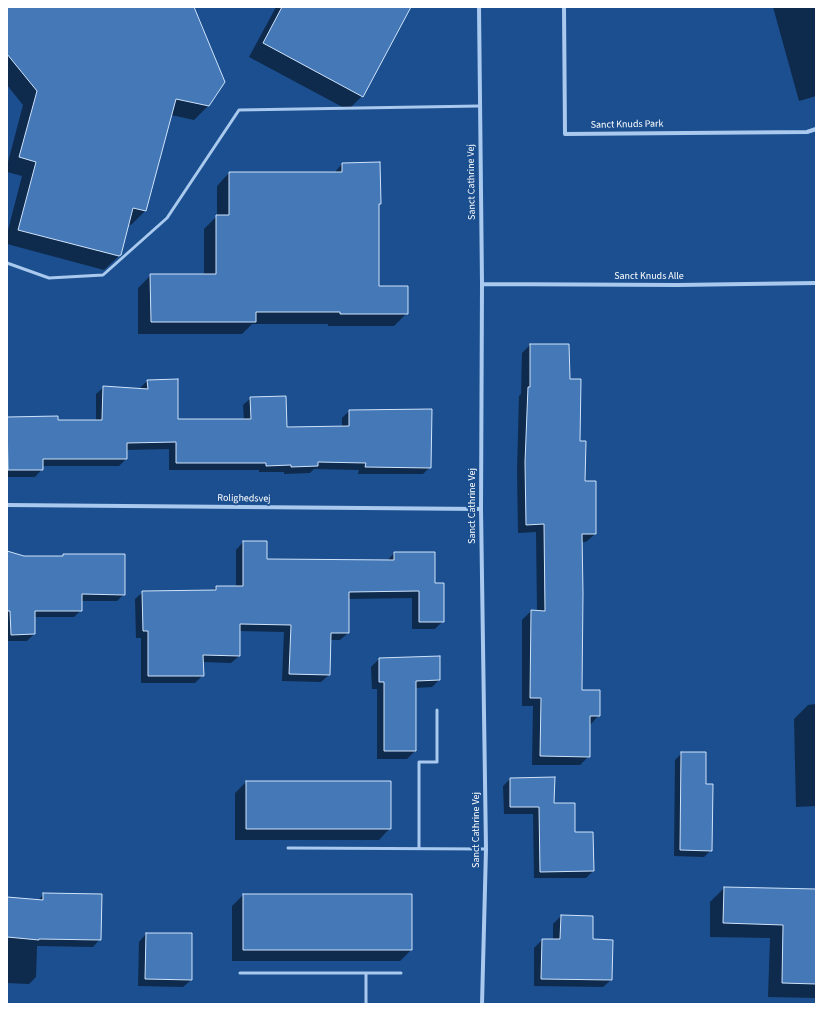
<!DOCTYPE html>
<html>
<head>
<meta charset="utf-8">
<style>
	body { margin:0 }
	#map { position:relative; width:823px; height:1011px; overflow:hidden; background:#1b4f8f; font-family:"Source Sans 3",sans-serif }
	canvas { display:block }
	.frame { position:absolute; inset:0; border:8px solid #fff; pointer-events:none }
</style>
</head>
<body>
<div id="map">
<canvas width="823" height="1011"></canvas>
<div class="frame"></div>
</div>
<script>
const g = document.querySelector('canvas').getContext('2d');
g.lineJoin = 'round';
function fillPath(path, color) {
  g.fillStyle = color;
  g.fill(path, 'evenodd');
}
function toPath(rows) {
  const path = new Path2D();
  for (const r of rows) {
    path.moveTo(r[0], r[1]);
    for (let i = 2; i < r.length; i += 2) path.lineTo(r[i], r[i + 1]);
  }
  return path;
}
function strokePath(path, color, width, dash) {
  g.strokeStyle = color;
  g.lineWidth = width;
  g.lineCap = dash ? 'butt' : 'round';
  g.setLineDash(dash || []);
  g.stroke(path);
}
function write(font, color, halo, rows, align = 'center') {
  g.font = font + ' "Source Sans 3",sans-serif';
  g.lineWidth = 4;
  g.setLineDash([]);
  g.textBaseline = 'middle';
  g.strokeStyle = halo;
  g.fillStyle = color;
  for (const [text, x, y, turn = 0] of rows) {
    g.save();
    g.translate(x, y);
    g.rotate((+turn || 0) * Math.PI / 180);
    g.textAlign = isNaN(turn) ? turn : align;
    if (halo) g.strokeText(text, 0, 0);
    g.fillText(text, 0, 0);
    g.restore();
  }
}
const shadow = toPath([
	[7,7,193,7,208,106,194,120,171,115,145,211,131,225,128,224,120,255,104,270,7,244,7,234,22,176,7,172,7,166,23,105,7,85],
	[276,7,410,7,362,96,348,110,249,57],
	[773,7,816,7,816,96,799,101],
	[342,164,380,203,378,205,378,287,407,313,394,326,328,326,328,324,252,324,242,334,138,334,138,288,151,275,204,275,204,229,217,216,217,186,229,173,334,173],
	[530,345,569,380,579,442,584,482,595,534,586,542,581,542,581,691,599,715,591,724,589,724,589,756,580,765,532,765,533,706,522,706,522,620,531,611,537,611,536,532,518,533,517,471,519,396,521,394,522,353],
	[147,381,177,420,244,420,243,405,251,398,286,428,342,427,342,418,349,411,430,467,423,474,358,474,359,470,314,469,310,473,284,474,284,472,259,472,259,470,169,470,169,449,126,450,126,459,119,466,42,466,42,469,35,477,7,477,7,418,57,417,57,421,96,421,96,394,104,387,140,390,140,388],
	[243,542,266,560,387,561,394,553,434,584,443,621,435,629,412,629,412,598,348,599,348,633,340,640,330,640,329,675,321,682,282,681,284,632,239,631,239,656,231,663,202,662,203,675,195,683,141,683,141,638,136,638,135,599,143,592,212,591,216,587,236,587,236,550],
	[7,552,24,557,62,557,63,555,124,594,117,601,81,601,81,610,74,617,34,617,34,634,27,641,7,641],
	[379,659,439,680,432,687,415,688,415,751,407,759,377,759,377,689,372,689,371,667],
	[816,704,816,806,796,807,794,719,808,705],
	[682,753,705,785,711,850,704,857,674,856,675,760],
	[510,779,553,804,574,833,593,871,586,878,534,878,533,814,504,814,503,786],
	[246,782,390,828,379,840,235,840,235,793],
	[724,888,816,890,816,998,768,997,770,938,710,937,710,902],
	[44,894,100,939,93,947,37,946,36,977,29,984,7,983,7,898,37,901],
	[243,895,411,950,400,961,232,961,232,906],
	[561,916,592,940,611,980,603,987,534,986,534,948,542,940,553,940,553,924],
	[146,934,191,980,183,987,138,986,139,942]
]);
const building = toPath([
	[7,7,194,7,225,82,209,106,176,99,146,211,133,208,121,255,119,256,18,230,36,162,19,157,37,91,7,54,7,7],
	[282,7,411,7,363,97,263,43,282,7],
	[380,162,381,204,379,204,379,286,408,286,408,314,340,314,340,312,256,312,256,322,151,322,150,274,216,274,216,215,229,215,229,172,342,172,342,163,380,162],
	[530,344,569,344,570,379,581,379,580,441,586,441,585,481,596,481,596,534,582,534,583,593,582,690,600,690,600,716,590,716,590,757,540,756,541,698,530,698,531,610,545,611,544,524,526,525,525,462,528,387,530,387,530,344],
	[178,379,178,419,251,419,250,397,286,396,287,427,349,426,349,410,432,409,431,468,365,467,366,463,318,462,318,466,291,467,291,465,266,466,266,463,176,463,176,442,127,443,127,459,43,459,43,470,8,470,7,417,58,416,58,420,102,420,103,386,148,389,147,380,178,379],
	[243,541,267,541,267,559,394,560,394,552,435,552,435,583,444,583,444,622,419,622,419,591,349,592,349,633,331,633,330,675,289,674,291,625,240,624,240,656,203,655,204,676,148,676,148,631,143,631,142,591,216,590,216,586,243,586,243,541],
	[7,551,24,556,63,556,63,554,125,554,125,595,82,594,82,611,35,611,35,634,11,635,10,611,7,611,7,551],
	[440,656,440,680,416,681,416,751,384,751,384,682,379,682,379,658,440,656],
	[681,752,706,752,706,784,713,784,712,851,680,850,681,752],
	[555,777,554,803,575,803,575,832,593,832,594,871,540,872,539,807,510,807,510,778,555,777],
	[246,781,391,781,391,829,246,829,246,781],
	[724,887,816,889,816,984,782,983,783,925,723,923,724,887],
	[43,893,102,894,101,940,39,939,39,940,7,937,7,897,43,900,43,893],
	[243,894,412,894,412,950,243,950,243,894],
	[561,915,593,916,593,939,613,940,612,980,541,979,542,939,560,939,561,915],
	[146,933,192,933,192,980,145,979,146,933]
]);
const service = toPath([
	[7,263,49,278,103,275,167,218,239,110,479,106],
	[288,848,486,849],
	[419,848,419,762,437,762,437,710],
	[240,973,401,973],
	[366,1004,366,973]
]);
const minor = toPath([
	[479,7,482,284,481,509,486,849,482,1004],
	[564,7,565,134,807,132,816,129],
	[482,284,677,285,816,283],
	[7,505,481,509]
]);
const streetNames = [
	["Sanct Knuds Park",627,125,-1],
	["Sanct Cathrine Vej",472,182,-91],
	["Sanct Knuds Alle",649,277],
	["Rolighedsvej",244,499,1],
	["Sanct Cathrine Vej",473,506,-90],
	["Sanct Cathrine Vej",477,830,-90]
];
fillPath(shadow, '#0007');
fillPath(building, '#4478b7');
strokePath(building, '#cfe3fa', 1);
strokePath(service, '#a9c9ee', 3);
strokePath(minor, '#a9c9ee', 4);
write('10px', '#fff', '#1b4f8f', streetNames);
</script>
</body>
</html>
